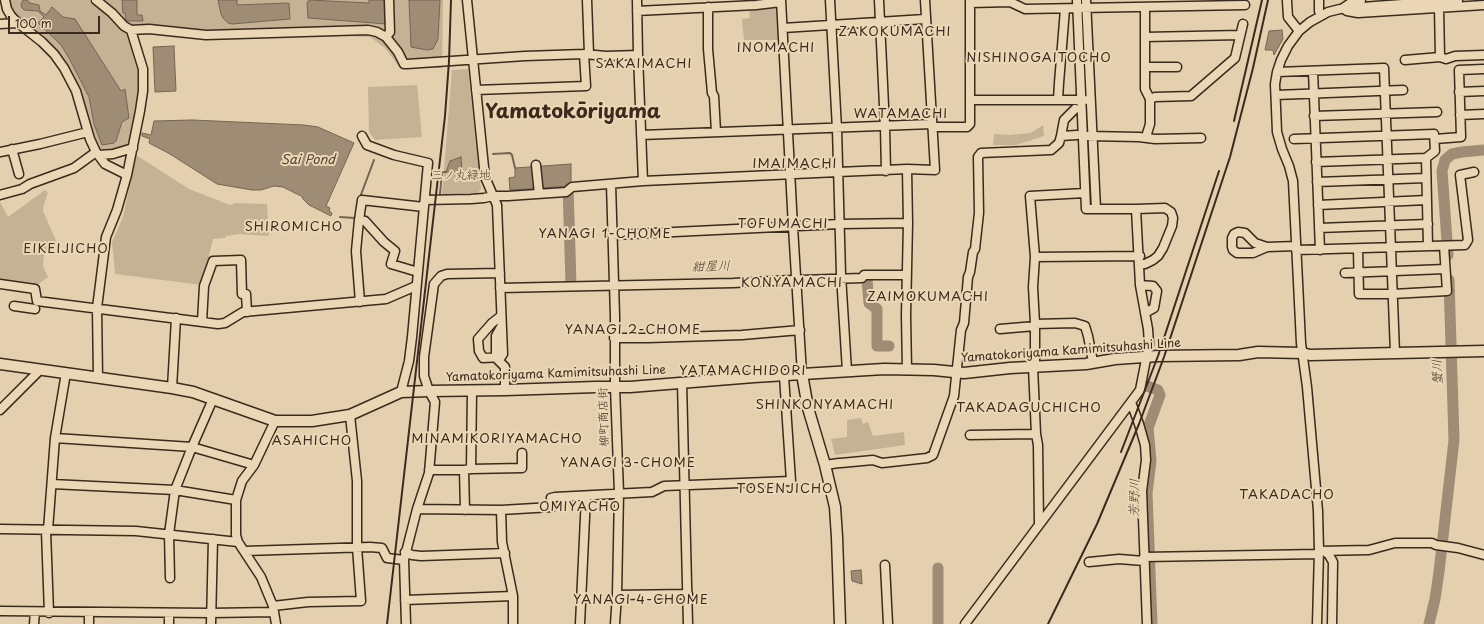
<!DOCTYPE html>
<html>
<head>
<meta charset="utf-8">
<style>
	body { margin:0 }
	#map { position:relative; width:1484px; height:624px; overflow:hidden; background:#e4d0af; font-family:"Playpen Sans",sans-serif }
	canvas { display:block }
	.scale { position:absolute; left:8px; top:16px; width:92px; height:18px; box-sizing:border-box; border:2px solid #3b2a1e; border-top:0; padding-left:5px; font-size:12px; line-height:14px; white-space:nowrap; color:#3b2a1e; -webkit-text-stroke:3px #ebd7b5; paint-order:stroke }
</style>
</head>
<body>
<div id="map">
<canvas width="1484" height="624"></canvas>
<div class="scale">100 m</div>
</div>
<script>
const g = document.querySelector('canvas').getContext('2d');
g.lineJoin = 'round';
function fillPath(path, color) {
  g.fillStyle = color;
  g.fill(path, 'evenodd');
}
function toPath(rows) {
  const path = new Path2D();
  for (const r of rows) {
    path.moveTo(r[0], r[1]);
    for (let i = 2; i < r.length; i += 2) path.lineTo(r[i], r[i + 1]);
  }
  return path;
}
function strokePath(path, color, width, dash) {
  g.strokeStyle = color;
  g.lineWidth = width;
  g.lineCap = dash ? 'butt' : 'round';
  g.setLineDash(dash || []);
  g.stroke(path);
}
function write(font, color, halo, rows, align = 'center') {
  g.font = font + ' "Playpen Sans","Klee One",sans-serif';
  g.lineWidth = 4;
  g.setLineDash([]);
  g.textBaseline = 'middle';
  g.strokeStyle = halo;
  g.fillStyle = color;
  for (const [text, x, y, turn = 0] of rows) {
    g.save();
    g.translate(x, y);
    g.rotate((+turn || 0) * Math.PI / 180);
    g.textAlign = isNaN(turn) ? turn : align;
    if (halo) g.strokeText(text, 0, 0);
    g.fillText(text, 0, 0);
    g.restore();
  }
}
const green = toPath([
	[9,0,443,0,442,68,400,68,385,48,370,37,302,34,206,38,138,34,147,67,143,115,137,143,124,148,104,151,98,147,89,127,82,96,59,53,45,38,18,17,10,7],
	[779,4,779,40,744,40,742,19,750,18,749,8],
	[468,69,481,189,478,193,442,194,452,70],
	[417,85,422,137,375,140,369,132,368,87],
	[1043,125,1044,136,1016,145,993,145,994,134,1010,135,1031,133],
	[136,155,189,189,230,205,236,203,267,204,269,235,267,236,240,234,226,236,225,238,213,239,202,285,115,274,112,242,123,217],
	[45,190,48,193,44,204,43,211,57,243,55,249,44,253,43,266,48,277,37,285,0,281,0,202,8,217],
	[861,418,863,424,868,422,873,436,904,432,905,445,835,455,831,439,847,437,847,420]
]);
const water = toPath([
	[23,0,27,0,30,3,39,5,40,11,46,15,52,7,63,17,75,19,121,91,125,89,129,118,122,122,116,141,114,143,102,145,94,124,89,97,69,58,61,45,38,23,44,17,38,11,24,10,22,8,21,4,23,0],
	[122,0,137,0,137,15,142,15,143,21,126,21,125,13,123,13,122,0],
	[218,0,237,0,237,5,289,3,290,19,232,24,228,23,223,18,221,14,218,0],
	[309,0,369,3,369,0,387,0,387,24,308,18,307,2,309,2,309,0],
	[409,0,440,0,438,39,433,49,427,50,411,47,409,0],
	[1282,30,1283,39,1274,55,1273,50,1265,50,1269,31,1282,30],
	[174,46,176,91,155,92,153,47,174,46],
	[192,120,304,125,318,127,354,143,326,206,330,208,329,211,332,213,331,216,309,205,302,198,303,197,283,187,274,186,261,190,252,190,217,184,170,154,149,143,150,139,142,136,142,133,151,135,154,121,192,120],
	[461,157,462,172,446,172,450,161,461,157],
	[571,164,571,181,570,186,510,190,509,178,515,177,515,168,571,164],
	[861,570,862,584,852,581,851,571,861,570]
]);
const stream = toPath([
	[493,154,510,153,512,155,515,168],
	[440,194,442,172,446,172],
	[359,200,374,160],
	[340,217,355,218,356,216]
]);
const river = toPath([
	[568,186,571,284],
	[1448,255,1442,171,1445,160,1452,154,1462,152,1484,150],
	[867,279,869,303,877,309,877,346,889,346],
	[1144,385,1158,390,1160,395,1148,428,1151,461,1147,493,1152,624],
	[938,568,938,624],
	[1429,624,1435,599,1439,572,1454,440,1449,280]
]);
const minor = toPath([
	[5,0,7,9,11,16,18,23,42,42,54,54,64,68,76,91,90,139,96,152,105,164,127,175],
	[96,0,112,13,124,26,131,30,149,29,206,35,368,30,377,32,386,37,398,52,404,64,407,64,525,56,584,54,606,56,638,55],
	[467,0,485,177,497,205,503,354,501,357,483,358,479,351,478,339,492,323,501,316],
	[587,0,589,54],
	[637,0,638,55,643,181],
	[781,0,793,227,802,374],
	[830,0,837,129,841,275,847,371],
	[879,0,885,127,886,171],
	[1086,0,1096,209],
	[1319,0,1319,11,1321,16],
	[1287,1,1288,17,1299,31],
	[970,3,1010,2,1025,9,1245,5],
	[708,7,708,49,712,93,714,96,716,132],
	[1145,7,1145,89,1150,99,1150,124,1146,137],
	[1439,7,1440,57],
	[1343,8,1352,2,1361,0],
	[637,11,756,5,781,2],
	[1347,11,1358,13,1484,5],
	[0,24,18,23],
	[783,28,925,19],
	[386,37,390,32,389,0],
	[1145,37,1240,35],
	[1405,60,1440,57,1446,59,1455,56,1484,55],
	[1145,67,1177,67],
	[1313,71,1320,250],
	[1277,72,1384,68,1395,353],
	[476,90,586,86,584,54],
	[1459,92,1484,91],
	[1276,95,1403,90],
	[1150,99,1155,97,1191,96,1235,58,1243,24],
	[970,100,1085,100],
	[1058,100,1059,83,1065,9],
	[1075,109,1064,120,1061,136,1077,135],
	[1460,115,1484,114],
	[1314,116,1437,112],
	[932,127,967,127,970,124,970,0],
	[641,135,932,124],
	[362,136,367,145,394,155,428,163,412,337,409,361,401,392],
	[1088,136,1139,137,1155,139,1201,138],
	[1294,139,1434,134,1435,151,1426,158,1428,246],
	[1435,139,1461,137,1459,70,1484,69],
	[12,149,19,174],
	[0,152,40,144,88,132],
	[99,155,113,154,133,148],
	[1316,162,1426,158],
	[536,165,539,194],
	[907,169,908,223,906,315,907,370],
	[1317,182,1426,178],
	[611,184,615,316,615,387,619,493,617,595,615,624],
	[0,195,22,189,30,184,74,168,96,152],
	[425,200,471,199,484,198,493,196,508,196,566,192,572,187,643,181,838,172,907,169,935,170,925,0],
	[1318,205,1427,200],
	[1136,209,1165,208,1171,212,1173,218,1172,226,1163,248,1158,256,1153,260,1145,264,1140,264],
	[359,220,365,221,384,242,395,251,391,264,418,272],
	[1319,228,1428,224],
	[612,235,840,224,908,223],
	[1267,247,1255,243,1245,233,1238,232,1234,234,1232,238,1232,247,1233,250,1237,253,1253,253,1267,247,1296,246],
	[1358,249,1359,294,1393,294,1447,291,1444,246],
	[1296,250,1465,245,1468,240,1460,175,1474,172],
	[1035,257,1140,256],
	[1345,273,1445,269],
	[0,284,35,289,37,301,218,324,225,323,243,312,386,299,416,286],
	[1140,285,1153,286,1157,291,1154,308,1145,313],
	[500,288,733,283,792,280,797,278,801,280,862,278,864,275,907,275],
	[360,302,356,251,359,220,362,200,424,207],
	[14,306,35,309],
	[202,322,204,286,213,261,241,260,242,294,246,294,247,312],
	[1035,324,1075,323,1085,326,1088,336,1093,362],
	[501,327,496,336,496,358,505,367,505,390],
	[1000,329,1035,326],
	[614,338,648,338,742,335,800,330],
	[98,378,97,308,106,237,117,210,127,175,140,111,143,91,143,69,131,30],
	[682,383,688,624],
	[172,388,176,318],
	[1131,402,1139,424,1145,445,1146,460,1142,491,1147,624],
	[0,410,40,370],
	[275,421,254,465,242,481,236,500,236,535,238,542,261,577,273,606,276,624],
	[970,435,1036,434],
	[55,438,192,447,254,465],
	[841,463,873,460,882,463,927,458,933,455,954,396,961,330,964,323,968,277,970,272,973,252,975,249,979,213,978,157,981,153,1051,150,1059,143,1061,136],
	[825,465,839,463],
	[471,469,522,468,522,453],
	[429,470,464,470],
	[52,484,175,490,236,500],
	[417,509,501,510,552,507,551,498,555,497,652,492,664,486,791,481,784,376],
	[465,510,464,470,471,469,472,391],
	[501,510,502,542,513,596,513,624],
	[1039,524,1038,445,1036,434,1033,367,1035,362,1035,324,1033,287,1035,257,1030,196,1085,193],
	[0,529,136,531,238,542],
	[48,530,55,438,66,373],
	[46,531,49,613],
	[245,551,370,547,382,548,387,558,404,560],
	[1319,551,1369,550,1395,543,1432,543,1436,545,1458,548,1484,555],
	[1324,551,1329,555,1333,562,1332,624],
	[405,552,412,555,421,556,505,553],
	[1144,557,1319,554],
	[1089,562,1119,559,1144,561],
	[885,565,888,624],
	[170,578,169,534,175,490,192,447,213,399],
	[617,595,688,594],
	[405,600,513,596],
	[273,606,308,602,361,601,357,547,357,481,350,415],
	[0,611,211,613,274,612],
	[89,612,89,624],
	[169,613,169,624],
	[34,624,35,612],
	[211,624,213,539],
	[406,624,404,560,417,509,429,473,435,402,429,391,424,376,424,357,434,284,441,276,447,274,500,273],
	[580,624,586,496],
	[965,624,1140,390,1149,344,1148,329,1140,285,1136,209,1086,209,1077,0],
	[1317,624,1319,551,1318,511,1307,387,1301,343,1293,181,1289,166,1282,149,1277,132,1275,84,1277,72,1281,60,1288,46,1299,31,1310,22,1328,12,1340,9,1375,6,1458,0]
]);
const major = toPath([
	[0,364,172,388,193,392,275,421,312,421,350,415,401,392,429,391,505,390,596,387,630,387,754,377,884,369,934,370,964,373,1010,368,1086,364,1115,359,1158,356,1239,355,1258,352,1302,353,1310,355,1484,351],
	[802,374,808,408,825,465,835,507,837,537,840,624]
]);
const rail = toPath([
	[1234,121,1262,0],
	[1121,452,1158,356,1219,171],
	[387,624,445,116,449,61,451,0],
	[1048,624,1097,524,1139,424,1164,357,1230,157,1253,68,1268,0]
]);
const parkNames = [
	["三ノ丸緑地",461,176]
];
const streetNames = [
	["Yamatokoriyama Kamimitsuhashi Line",1071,351,-4],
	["Yamatokoriyama Kamimitsuhashi Line",556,374,-2],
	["柳町商店街",604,417,-92]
];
const neighbourhoodNames = [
	["ZAKOKUMACHI",895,32],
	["INOMACHI",776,48],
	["NISHINOGAITOCHO",1039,58],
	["SAKAIMACHI",644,64],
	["WATAMACHI",901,114],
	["IMAIMACHI",795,164],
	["TOFUMACHI",783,224],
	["SHIROMICHO",294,227],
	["YANAGI 1-CHOME",605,234],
	["EIKEIJICHO",66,249],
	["KONYAMACHI",792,283],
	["ZAIMOKUMACHI",928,297],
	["YANAGI 2-CHOME",633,330],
	["YATAMACHIDORI",743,371],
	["SHINKONYAMACHI",825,405],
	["TAKADAGUCHICHO",1029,408],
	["MINAMIKORIYAMACHO",497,439],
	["ASAHICHO",312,441],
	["YANAGI 3-CHOME",628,463],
	["TOSENJICHO",785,489],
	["TAKADACHO",1287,495],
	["OMIYACHO",580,507],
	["YANAGI 4-CHOME",641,600]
];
const waterNames = [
	["Sai Pond",308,160],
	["紺屋川",711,267,-2],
	["蟹川",1438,372,-92],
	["芳野川",1135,498,-89]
];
const townNames = [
	["Yamatokōriyama",573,112]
];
fillPath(green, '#c5b294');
fillPath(water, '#9e8c74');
strokePath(water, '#766552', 1);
strokePath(stream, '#766552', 2);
strokePath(river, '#9e8c74', 11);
strokePath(minor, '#3b2a1e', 11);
strokePath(major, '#3b2a1e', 13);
strokePath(minor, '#ebd7b5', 8);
strokePath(major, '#ebd7b5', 10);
strokePath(rail, '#3b2a1e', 2);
write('12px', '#503e30', '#ebd7b5', parkNames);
write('12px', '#3b2a1e', '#ebd7b5', streetNames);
g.letterSpacing = '1px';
write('13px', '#3b2a1e', '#ebd7b5', neighbourhoodNames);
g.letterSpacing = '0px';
write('italic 13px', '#544234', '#ebd7b5', waterNames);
write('bold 20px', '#3b2a1e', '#ebd7b5', townNames);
</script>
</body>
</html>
